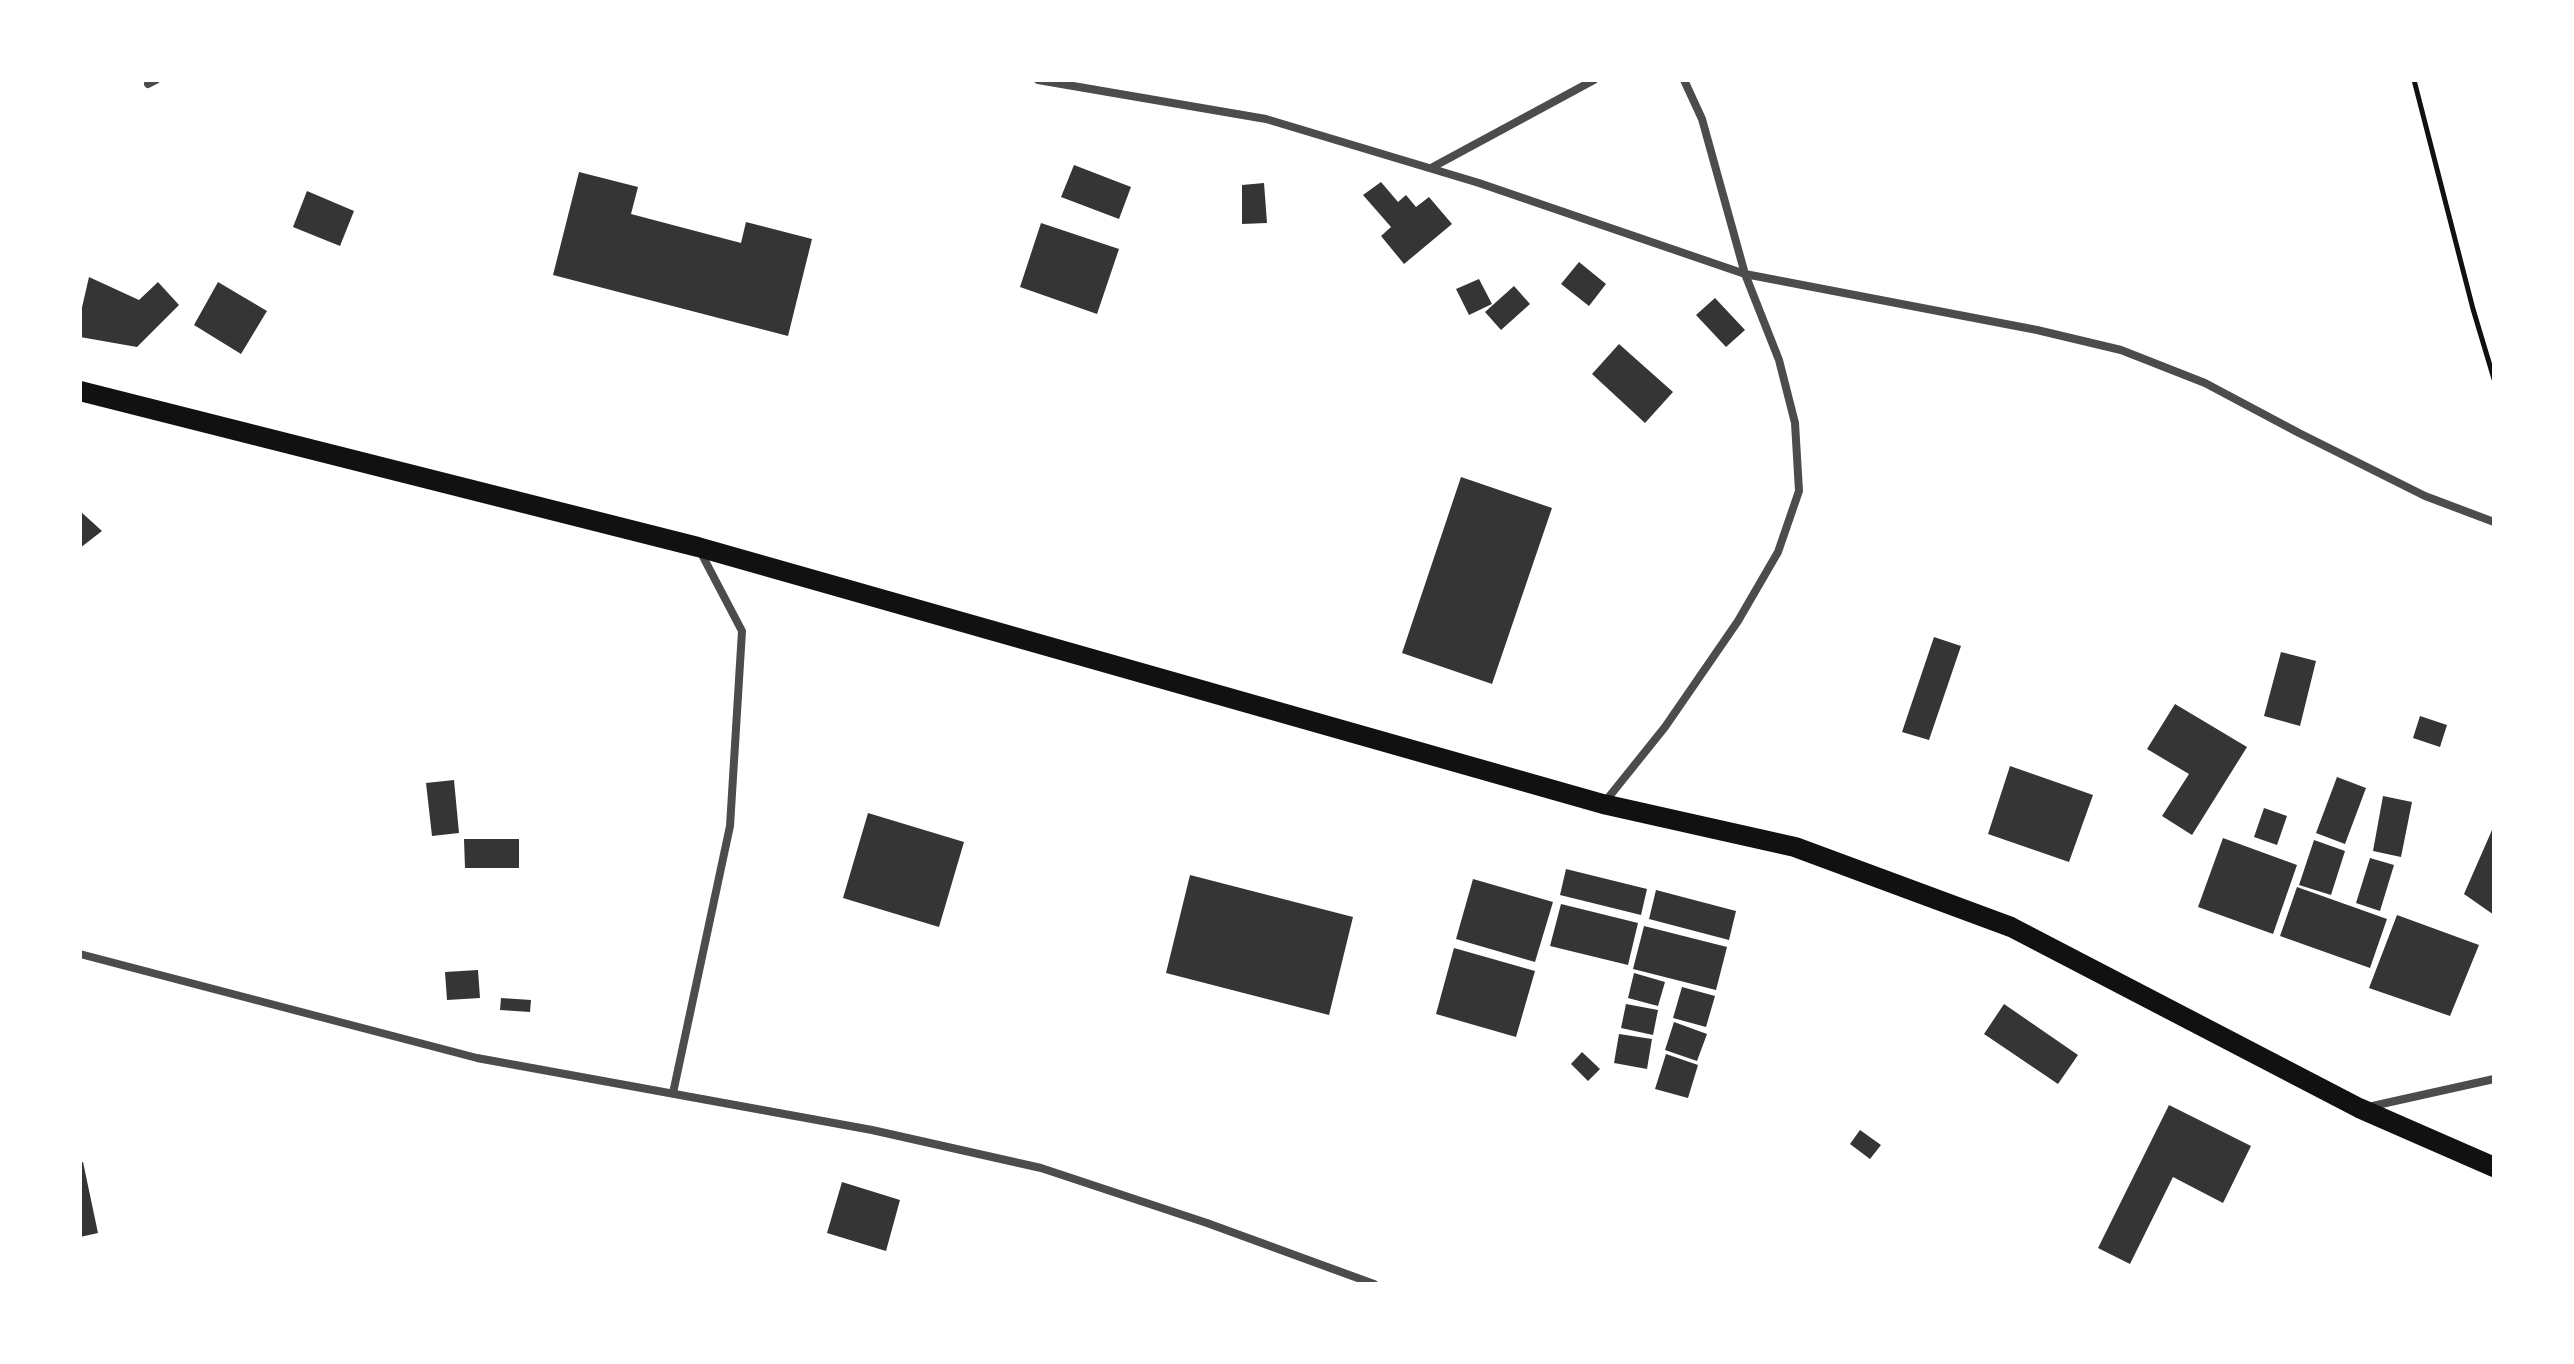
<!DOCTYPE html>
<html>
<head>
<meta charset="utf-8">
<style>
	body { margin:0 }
	#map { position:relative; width:2574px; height:1364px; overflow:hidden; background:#fff; font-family:Cabin,sans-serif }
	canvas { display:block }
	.frame { position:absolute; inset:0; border:82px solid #fff; pointer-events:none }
</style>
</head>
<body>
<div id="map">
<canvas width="2574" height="1364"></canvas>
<div class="frame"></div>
</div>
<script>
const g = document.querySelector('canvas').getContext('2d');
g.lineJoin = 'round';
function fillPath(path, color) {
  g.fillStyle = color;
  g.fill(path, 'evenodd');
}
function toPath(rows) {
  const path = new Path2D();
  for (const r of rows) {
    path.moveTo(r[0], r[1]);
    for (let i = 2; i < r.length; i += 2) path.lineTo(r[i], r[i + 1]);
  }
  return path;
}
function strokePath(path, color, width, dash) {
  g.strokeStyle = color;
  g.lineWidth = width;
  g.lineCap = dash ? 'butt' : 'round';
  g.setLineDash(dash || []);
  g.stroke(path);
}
const building = toPath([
	[1074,165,1131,187,1119,219,1061,197],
	[579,172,638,187,631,214,741,243,746,222,812,239,788,336,553,275],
	[1381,182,1398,202,1406,195,1416,207,1429,197,1452,224,1404,264,1381,236,1391,227,1363,195],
	[1264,183,1267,223,1242,224,1242,185],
	[307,191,354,211,340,246,293,227],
	[1041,223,1119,249,1097,314,1020,287],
	[1579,262,1606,284,1589,306,1561,284],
	[89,277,139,300,158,282,179,305,137,347,80,337,80,316],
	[1479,279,1492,304,1469,315,1456,289],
	[218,282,267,311,241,354,194,325],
	[1514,286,1530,304,1501,330,1485,312],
	[1715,298,1745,330,1726,347,1696,315],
	[1619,344,1673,392,1645,423,1592,374],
	[1461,477,1552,508,1492,684,1402,653],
	[80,511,102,531,80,548],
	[1934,637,1961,646,1929,740,1902,732],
	[2281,652,2316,661,2300,726,2264,716],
	[2175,704,2247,747,2192,835,2162,816,2189,774,2147,749],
	[2420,716,2447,725,2440,747,2413,738],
	[2010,766,2093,795,2069,862,1988,834],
	[2337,777,2366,788,2345,844,2316,833],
	[454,780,459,833,432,836,426,783],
	[2383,796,2412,802,2401,857,2373,851],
	[2264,808,2287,816,2277,845,2254,837],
	[868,813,964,842,939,927,843,898],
	[2492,830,2494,832,2494,915,2464,894],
	[2223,838,2297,865,2273,934,2198,907],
	[464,839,519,839,519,868,465,868],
	[2314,840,2345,851,2331,895,2299,885],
	[2370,858,2394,865,2380,911,2356,903],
	[1566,869,1647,889,1641,915,1560,895],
	[1190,875,1353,917,1329,1015,1166,973],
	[1473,879,1553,902,1535,962,1456,939],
	[2297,887,2387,919,2370,968,2280,936],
	[1656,890,1736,911,1729,940,1649,919],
	[1561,904,1638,923,1628,965,1550,946],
	[2397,915,2479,945,2450,1016,2369,988],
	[1644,926,1727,947,1716,990,1633,969],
	[1454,948,1535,971,1516,1037,1436,1014],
	[478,970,480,998,447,1000,445,972],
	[1634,973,1665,982,1658,1006,1628,998],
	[1682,987,1715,996,1706,1027,1673,1018],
	[501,998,531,1000,530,1012,500,1010],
	[1626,1004,1658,1010,1653,1035,1621,1028],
	[2004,1004,2078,1055,2058,1084,1984,1034],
	[1674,1022,1707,1034,1697,1061,1665,1050],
	[1619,1034,1652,1039,1647,1069,1614,1063],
	[1582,1052,1600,1069,1588,1081,1571,1064],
	[1666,1054,1698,1065,1688,1098,1655,1089],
	[2169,1105,2251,1146,2223,1203,2173,1177,2130,1264,2098,1248],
	[1860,1130,1881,1145,1870,1159,1850,1144],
	[83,1162,98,1233,80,1237,80,1163],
	[842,1182,900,1200,886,1251,827,1233]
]);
const path = toPath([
	[2414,80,2473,309,2494,379]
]);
const minor = toPath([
	[1038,80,1266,119,1479,183,1745,274,2037,330,2121,350,2205,383,2299,433,2425,496,2494,522],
	[148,84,156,80],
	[1431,168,1594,80],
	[1604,803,1665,727,1738,621,1778,552,1799,491,1795,423,1779,360,1745,274,1702,119,1684,80],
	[80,954,477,1058,872,1130,1041,1168,1207,1223,1374,1284],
	[673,1093,730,826,742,631,700,551],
	[2368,1107,2494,1079]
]);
const primary = toPath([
	[80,391,698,547,1603,804,1795,847,2011,927,2359,1108,2494,1167]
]);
fillPath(building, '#353535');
strokePath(path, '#111', 5);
strokePath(minor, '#4c4c4c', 8);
strokePath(primary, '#111', 20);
</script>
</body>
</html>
